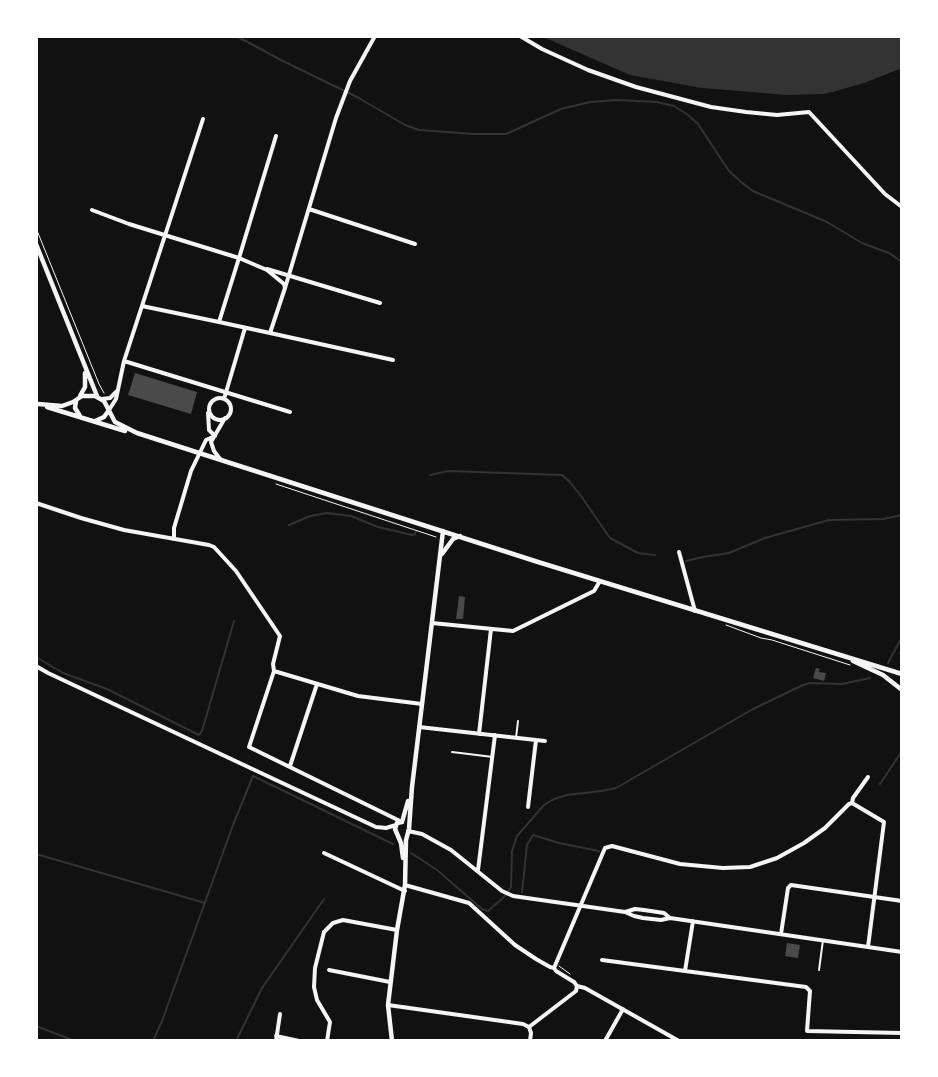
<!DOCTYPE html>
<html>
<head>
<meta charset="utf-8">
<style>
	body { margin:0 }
	#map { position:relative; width:938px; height:1077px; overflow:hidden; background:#111; font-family:"Work Sans",sans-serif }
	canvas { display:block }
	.frame { position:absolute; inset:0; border:38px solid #fff; pointer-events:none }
</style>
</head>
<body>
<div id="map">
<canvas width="938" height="1077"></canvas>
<div class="frame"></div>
</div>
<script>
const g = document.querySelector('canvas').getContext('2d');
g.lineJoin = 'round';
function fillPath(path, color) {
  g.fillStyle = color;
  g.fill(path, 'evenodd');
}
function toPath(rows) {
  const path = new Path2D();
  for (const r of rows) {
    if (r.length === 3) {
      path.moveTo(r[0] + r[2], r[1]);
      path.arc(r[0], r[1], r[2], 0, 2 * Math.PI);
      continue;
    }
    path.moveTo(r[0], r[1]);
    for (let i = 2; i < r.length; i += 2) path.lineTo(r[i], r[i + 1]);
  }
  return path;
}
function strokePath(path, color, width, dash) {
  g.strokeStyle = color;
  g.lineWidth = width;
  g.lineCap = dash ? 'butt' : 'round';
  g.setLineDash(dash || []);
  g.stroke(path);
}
const water = toPath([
	[541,36,902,36,902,68,864,83,825,94,787,95,702,88,630,75]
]);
const stream = toPath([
	[236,36,283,61,357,97,405,125,419,130,474,134,506,134,561,109,590,102,617,100,657,102,674,106,688,115,698,124,729,171,741,182,753,191,827,222,862,243,889,253,902,262],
	[430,475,448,471,562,475,569,481,581,496,610,538,638,553,655,555],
	[289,525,310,516,327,513,351,516,378,527,412,535,415,534,416,531],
	[686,561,703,557,729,553,765,538,829,520,883,519,902,515],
	[36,657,63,673,107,689,199,735,202,731,234,621],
	[888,663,902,637],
	[880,784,902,751],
	[411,853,437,870,482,909,488,911,504,897,511,887,512,851,517,836,544,805,554,799,567,795,601,791,616,788,753,709,803,685,810,683,842,684,870,678],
	[36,854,205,903],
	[522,892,527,845,533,835,559,843,599,851],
	[36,1026,75,1041],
	[153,1041,162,1021,233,825,253,776,393,844],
	[236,1041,262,988,324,899]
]);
const building = toPath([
	[135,373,197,392,191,414,128,395],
	[459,596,465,597,463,619,456,619],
	[816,668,820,669,819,672,826,673,824,681,813,678],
	[787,943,800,945,798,958,785,956]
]);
const path = toPath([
	[36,228,99,384,104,393],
	[276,484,436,537],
	[726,625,761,638,772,640,850,665],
	[559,966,570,974]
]);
const service = toPath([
	[516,738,518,721],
	[452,752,493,757],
	[819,970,823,940]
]);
const minor = toPath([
	[520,36,542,49,588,70,636,87,711,107,746,112,777,115,809,112,885,194,902,207],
	[309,209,415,244],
	[92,210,129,224,239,258,276,136],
	[239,258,267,270,284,284,285,288,270,333,219,322,239,258],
	[267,269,380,303],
	[285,288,336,118,350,81,375,36],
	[142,306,219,322],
	[270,333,393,360],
	[124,361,290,412],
	[220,409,11],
	[102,399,110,398,117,391],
	[224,399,245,328],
	[109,410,116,399,124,361,203,119],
	[208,413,209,430,214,435],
	[220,459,214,451,211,442,225,418],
	[36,503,81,518,124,530,209,545,214,547,236,571,280,636,273,664,274,671,249,747,402,822],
	[174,539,174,528,191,471,206,440,215,436],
	[679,552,695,611],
	[432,623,513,631,594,591,600,581],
	[36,666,48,673,376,827,386,828,396,825],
	[274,671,358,696,422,704],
	[419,727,545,741],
	[479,734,491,629],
	[290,766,317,684],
	[852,803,853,798,868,777],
	[528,807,536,740],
	[408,831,422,834,451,850,502,891,513,896,625,912,634,916,643,918,661,920,670,918,902,952],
	[324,853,405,891],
	[478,870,495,735],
	[405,885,469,903,515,945,536,959,550,967,554,968,556,971,574,982,577,986,585,988,679,1041],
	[625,912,635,909,644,910,664,913,670,918],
	[781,934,788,888,791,885,902,901],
	[602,960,806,987,810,991,807,1031,902,1033],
	[554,968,605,848,612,846,680,864,723,868,750,867,777,858,804,843,825,828,849,804,852,803,884,822,868,947],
	[329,970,390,982],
	[685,971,693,921],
	[388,1005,523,1024,529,1027],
	[529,1027,576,991,577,986],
	[529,1027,531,1033,530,1041],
	[276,1036,299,1041],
	[276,1041,280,1014],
	[327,1041,330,1022,317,1000,314,987,315,968,324,932,333,923,343,920,397,930],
	[605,1041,623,1009]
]);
const tertiary = toPath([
	[36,244,97,396],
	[80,396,85,387,85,373],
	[76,401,75,408,80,416],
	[38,404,62,406,73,402,82,396,95,396,104,401,115,422,137,433,538,562,902,674],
	[47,407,125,431],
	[95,421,104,417,109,410],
	[442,554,453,539,460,536],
	[853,661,883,675,902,690],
	[402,822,397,823,395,829,401,843,403,858],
	[402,822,408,801],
	[392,1041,388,1005,397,930,405,885,406,840,409,829,412,787,443,531]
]);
fillPath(water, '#333');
strokePath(stream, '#333', 2);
fillPath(building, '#4a4a4a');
strokePath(path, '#f5f5f5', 1);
strokePath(service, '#f5f5f5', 2);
strokePath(minor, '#f5f5f5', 4);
strokePath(tertiary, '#f5f5f5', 4.5);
</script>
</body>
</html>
